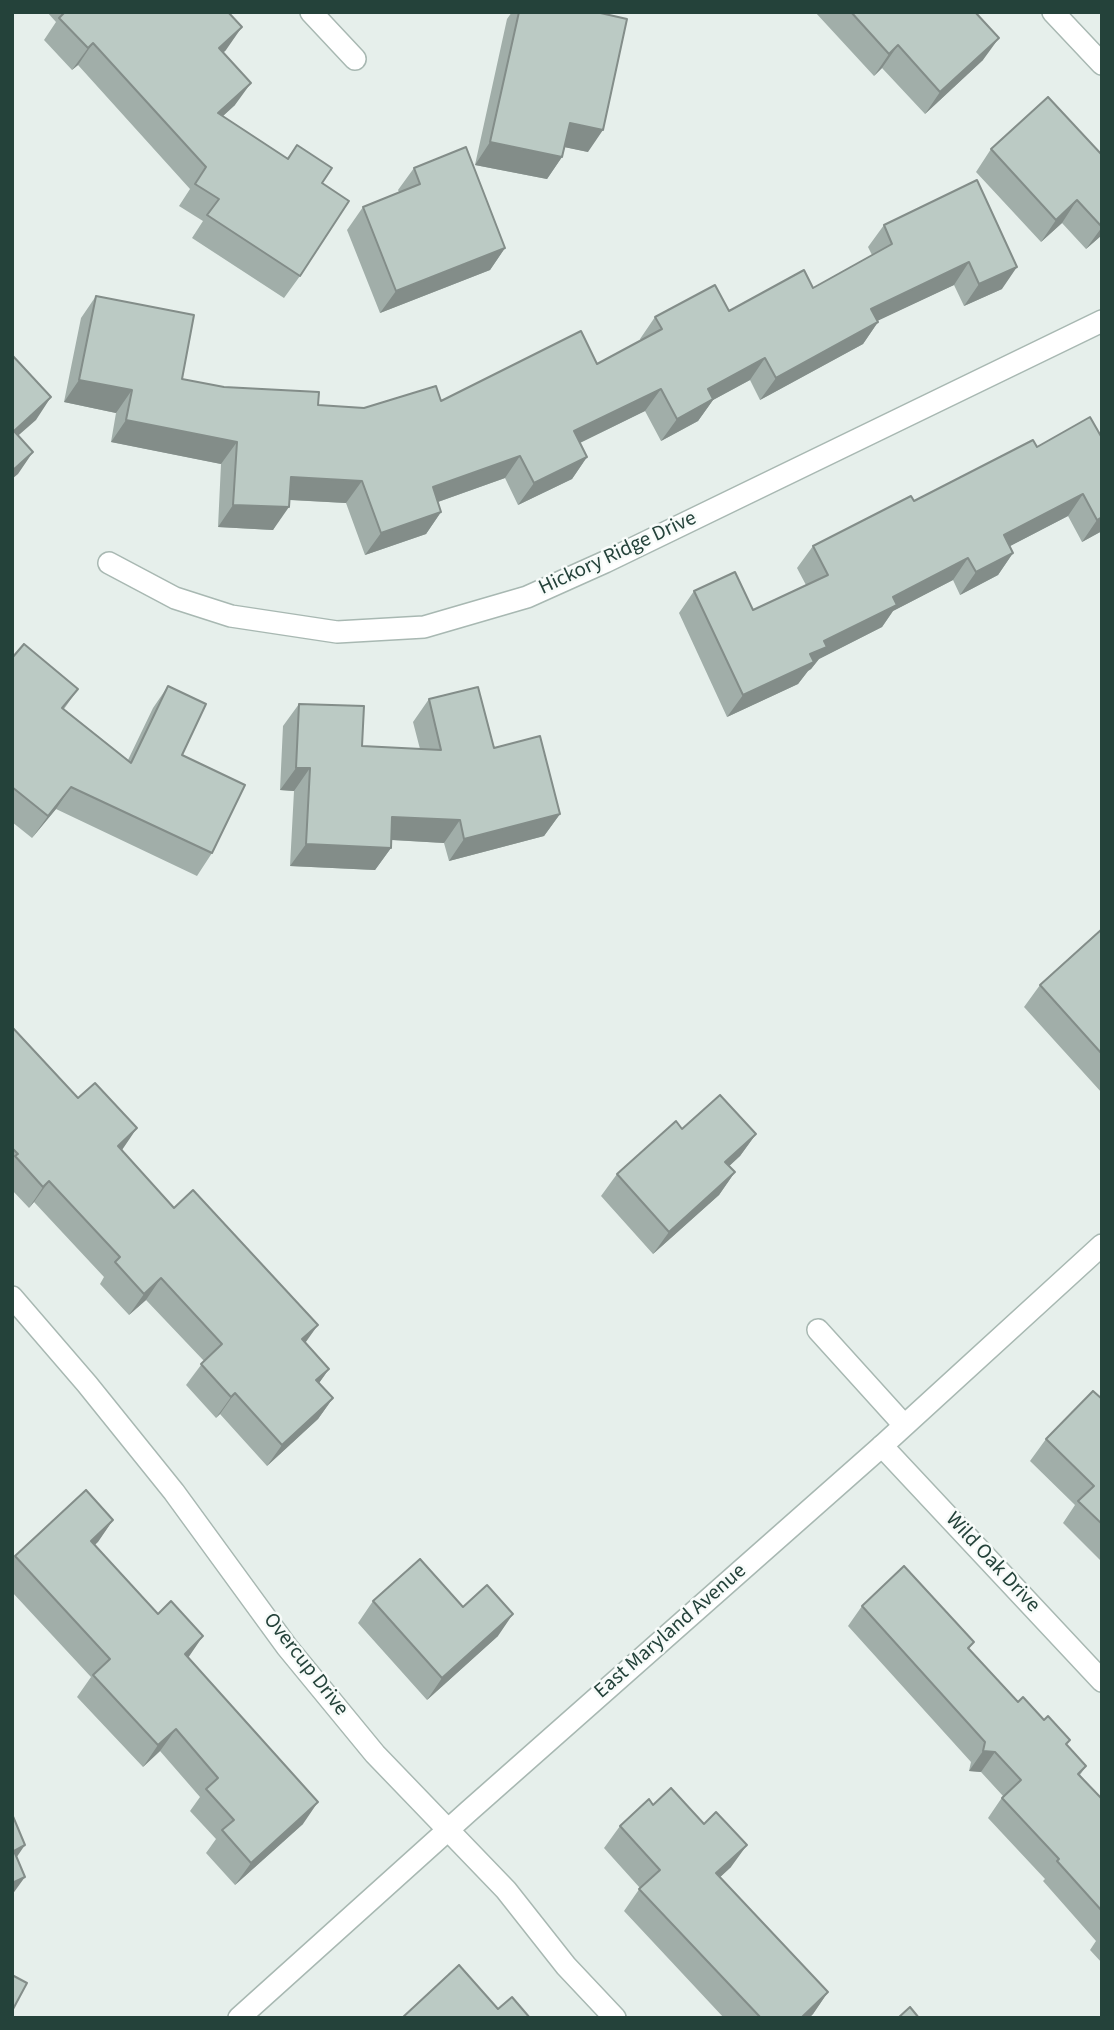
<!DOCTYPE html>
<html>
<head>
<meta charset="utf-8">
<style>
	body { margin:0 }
	#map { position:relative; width:1114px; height:2030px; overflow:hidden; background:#e6efeb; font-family:"Source Sans 3",sans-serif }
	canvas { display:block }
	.frame { position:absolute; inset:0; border:14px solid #24423a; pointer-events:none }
</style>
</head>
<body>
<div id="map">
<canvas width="1114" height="2030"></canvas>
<div class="frame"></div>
</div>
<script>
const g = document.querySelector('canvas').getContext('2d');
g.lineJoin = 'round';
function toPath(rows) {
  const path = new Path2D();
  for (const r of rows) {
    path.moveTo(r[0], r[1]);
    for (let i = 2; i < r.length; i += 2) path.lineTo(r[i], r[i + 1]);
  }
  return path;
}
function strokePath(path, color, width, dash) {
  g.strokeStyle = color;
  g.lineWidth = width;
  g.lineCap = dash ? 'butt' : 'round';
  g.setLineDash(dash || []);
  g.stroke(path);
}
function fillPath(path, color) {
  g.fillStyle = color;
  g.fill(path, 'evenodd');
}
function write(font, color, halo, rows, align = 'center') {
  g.font = font + ' "Source Sans 3",sans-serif';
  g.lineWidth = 5;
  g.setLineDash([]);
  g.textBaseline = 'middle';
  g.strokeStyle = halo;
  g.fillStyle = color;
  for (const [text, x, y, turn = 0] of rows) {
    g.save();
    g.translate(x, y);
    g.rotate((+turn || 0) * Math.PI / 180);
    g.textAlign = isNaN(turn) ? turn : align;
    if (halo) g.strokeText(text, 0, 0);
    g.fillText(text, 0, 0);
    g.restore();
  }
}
const minor = toPath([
	[311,12,355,59],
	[109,563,175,598,231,616,337,632,424,627,527,597,605,562,1102,321],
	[12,1297,87,1384,174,1492,287,1647,375,1754,506,1890,566,1966,615,2018],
	[818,1330,904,1425],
	[882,1446,1102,1681]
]);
const tertiary = toPath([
	[1053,12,1102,64],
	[239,2018,469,1811,882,1446,1102,1245]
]);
const wall = toPath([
	[47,12,228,12,226,50,223,53,235,105,223,116,287,158,297,145,322,183,300,276,284,298,192,238,203,221,179,206,190,189,78,65,72,70,44,40,56,22],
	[512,12,596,12,588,152,565,147,562,157,547,179,475,165,507,19],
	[815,12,975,12,983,60,925,114,882,68,874,76],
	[991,149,1102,155,1102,235,1086,249,1062,223,1041,242,976,172],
	[414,168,505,248,490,270,380,313,347,230,363,207,399,192,398,190],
	[977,180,1002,289,964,306,954,285,878,320,878,322,863,344,760,400,750,380,713,400,698,421,661,441,645,411,580,443,587,457,572,479,518,505,505,478,438,502,441,512,426,534,365,555,346,503,289,500,273,530,218,527,221,464,111,442,116,413,64,402,81,318,96,296,182,379,318,405,364,408,441,401,597,364,641,341,640,339,655,317,729,311,813,288,872,255,868,247,884,225],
	[1090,417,1102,531,1082,542,1068,516,1010,546,1013,553,998,575,960,595,953,580,893,611,882,627,819,659,811,669,808,671,798,684,727,717,679,613,694,591,753,610,806,585,797,568,813,546,1037,447],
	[12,658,78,689,64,709,128,760,153,708,168,686,182,755,212,853,197,876,56,809,32,838,12,822],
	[429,699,494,748,560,814,544,836,449,861,444,843,391,840,391,848,375,870,290,866,294,791,280,790,283,726,299,704,362,746,420,749,413,722],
	[1102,929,1102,1093,1024,1007,1040,985],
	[12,1027,174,1208,329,1369,319,1383,333,1398,318,1419,267,1466,220,1414,216,1418,186,1385,204,1361,146,1300,129,1315,100,1284,104,1277,34,1202,29,1208,12,1190],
	[682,1129,756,1134,740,1156,729,1166,735,1172,719,1195,653,1254,601,1196,617,1174],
	[1102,1399,1102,1562,1063,1523,1075,1505,1030,1461,1046,1439],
	[113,1520,95,1545,188,1657,303,1824,235,1885,206,1853,216,1839,190,1811,200,1797,160,1751,143,1767,77,1697,91,1677,12,1592,12,1560,15,1556],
	[373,1601,463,1607,498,1636,427,1700,358,1623],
	[862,1606,974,1642,969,1649,1018,1702,1070,1740,1066,1745,1086,1766,1080,1775,1102,1799,1102,1963,1090,1950,1096,1941,1043,1881,1045,1879,988,1818,1003,1796,981,1772,969,1771,971,1762,848,1626],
	[653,1805,704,1824,731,1867,720,1877,828,1992,813,2014,809,2018,724,2018,624,1911,640,1888,604,1848,620,1826]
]);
const shadedWall = toPath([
	[242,27,226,50,203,70,219,48],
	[999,38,983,60,925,114,940,92],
	[93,43,78,65,72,70,88,48],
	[898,45,882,68,874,76,889,54],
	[251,83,235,105,202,135,218,113],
	[570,123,603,130,588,152,554,145],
	[490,142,562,157,547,179,475,165],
	[1077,200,1062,223,1041,242,1056,220],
	[1102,227,1102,235,1086,249],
	[505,248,490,270,380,313,396,291],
	[969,262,954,285,856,331,871,309],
	[1017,267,1002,289,964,306,979,284],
	[878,322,863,344,760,400,776,378],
	[765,358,750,380,713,400,698,421,661,441,677,419,708,389],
	[79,380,132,390,116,413,64,402],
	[661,389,645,411,559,453,574,431],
	[51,397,36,420,12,441,14,431],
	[126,420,237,442,221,464,111,442],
	[33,452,18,474,12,479,12,471],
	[520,456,505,478,418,509,433,487],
	[587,457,572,479,518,505,534,483],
	[291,477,362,481,346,503,275,499],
	[1083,494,1068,516,989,557,1004,535],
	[233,505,289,507,273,530,218,527],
	[441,512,426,534,365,555,381,533],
	[1102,517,1102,531,1082,542,1097,520],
	[1013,553,998,575,960,595,976,572],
	[968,558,953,580,893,611,882,627,819,659,811,669,808,671,798,684,727,717,743,695,810,654,824,641,893,597],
	[296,768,310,768,294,791,280,790],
	[71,787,56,809,32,838,48,816],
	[560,814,544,836,449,861,464,839],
	[392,817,460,820,444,843,377,839],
	[306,844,391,848,375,870,290,866],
	[137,1128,122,1150,103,1167,118,1146],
	[756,1134,740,1156,710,1184,725,1162],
	[735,1172,719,1195,653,1254,669,1232],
	[49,1181,34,1202,29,1208,43,1187],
	[161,1278,146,1300,129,1315,144,1294],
	[318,1325,303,1346,302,1339],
	[329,1369,314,1390,316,1380],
	[235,1393,220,1414,216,1418,231,1397],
	[333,1398,318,1419,267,1466,282,1445],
	[113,1520,98,1542,75,1563,91,1541],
	[513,1614,498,1636,427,1700,442,1678],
	[203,1636,188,1658,185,1654],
	[176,1729,160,1751,143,1767,158,1745],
	[983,1751,995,1752,981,1772,969,1771],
	[318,1802,303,1824,235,1885,251,1863],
	[25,1845,12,1864,14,1851],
	[747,1845,731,1867,701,1895,716,1873],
	[25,1877,12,1895,12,1883],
	[828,1992,813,2014,809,2018,801,2018]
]);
const building = toPath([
	[65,12,228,12,242,27,219,48,251,83,218,113,288,159,297,145,332,168,322,183,349,201,300,276,207,215,219,199,195,184,206,167,93,43,88,48,59,18,65,12],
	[519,12,596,12,627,19,603,130,570,123,562,157,490,142,519,12],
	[851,12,975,12,999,38,940,92,898,45,889,54,851,12],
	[1048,97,1102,155,1102,227,1077,200,1056,220,991,149,1048,97],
	[466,147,505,248,396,291,363,207,420,184,414,168,466,147],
	[977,180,1017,267,979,284,969,262,871,309,878,322,776,378,765,358,708,389,713,399,677,419,661,389,574,431,587,457,534,483,520,456,433,487,441,512,381,533,362,481,291,477,289,507,233,505,237,442,126,420,132,390,79,380,96,296,194,315,182,379,224,387,319,392,318,405,364,408,436,386,441,401,581,331,597,364,662,329,655,317,715,285,729,311,804,270,813,288,892,244,884,225,977,180],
	[12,355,51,397,14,431,33,452,12,471,12,355],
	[1090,417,1102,438,1102,517,1097,520,1083,494,1004,535,1013,553,976,572,968,558,893,597,897,605,824,641,827,647,810,654,814,662,743,695,694,591,735,572,753,610,828,575,813,546,911,496,914,501,1033,440,1037,447,1090,417],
	[24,644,78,689,62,708,131,763,168,686,206,704,182,755,245,785,212,853,71,787,48,816,12,787,12,658,24,644],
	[478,687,494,748,540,736,560,814,464,839,460,820,392,817,391,848,306,844,310,768,296,768,299,704,364,706,362,746,441,750,429,699,478,687],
	[1102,929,1102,1054,1040,985,1102,929],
	[12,1027,78,1098,95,1083,137,1128,118,1146,174,1208,193,1190,318,1325,302,1339,329,1369,316,1380,333,1398,282,1445,235,1393,231,1397,201,1364,222,1344,161,1278,144,1294,115,1262,120,1257,49,1181,43,1187,15,1156,18,1154,12,1148,12,1027],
	[720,1095,756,1134,725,1162,735,1172,669,1232,617,1174,676,1121,682,1129,720,1095],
	[1093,1391,1102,1399,1102,1524,1078,1501,1094,1486,1046,1439,1093,1391],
	[86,1490,113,1520,91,1541,158,1614,171,1601,203,1636,185,1654,318,1802,251,1863,222,1830,234,1820,206,1789,218,1778,176,1729,158,1745,93,1675,110,1659,15,1556,86,1490],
	[420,1559,463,1607,487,1585,513,1614,442,1678,373,1601,420,1559],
	[904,1566,974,1642,968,1648,1018,1702,1023,1697,1044,1720,1048,1716,1070,1740,1066,1744,1086,1766,1078,1774,1102,1799,1102,1911,1057,1861,1059,1859,1002,1798,1021,1780,995,1752,983,1751,985,1742,862,1606,904,1566],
	[671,1788,704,1824,716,1812,747,1845,716,1873,828,1992,801,2018,761,2018,639,1889,660,1870,620,1826,649,1799,653,1805,671,1788],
	[12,1814,25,1845,14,1851,25,1877,12,1883,12,1814],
	[459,1965,498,2009,512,1997,530,2018,402,2018,459,1965],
	[12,1975,27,1983,12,2011,12,1975],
	[910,2007,919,2018,898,2018,910,2007]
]);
const streetNames = [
	["Hickory Ridge Drive",618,554,-25],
	["Wild Oak Drive",992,1563,47],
	["East Maryland Avenue",671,1632,-41],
	["Overcup Drive",305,1665,52]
];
strokePath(minor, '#a8b8b2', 24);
strokePath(tertiary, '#a8b8b2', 24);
strokePath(minor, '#fff', 21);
strokePath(tertiary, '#fff', 21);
fillPath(wall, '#a1aea9');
fillPath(shadedWall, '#838d89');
fillPath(building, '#bbcac4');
strokePath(building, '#838d89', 2);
write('21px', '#24423a', '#f7fbf9', streetNames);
</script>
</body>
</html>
